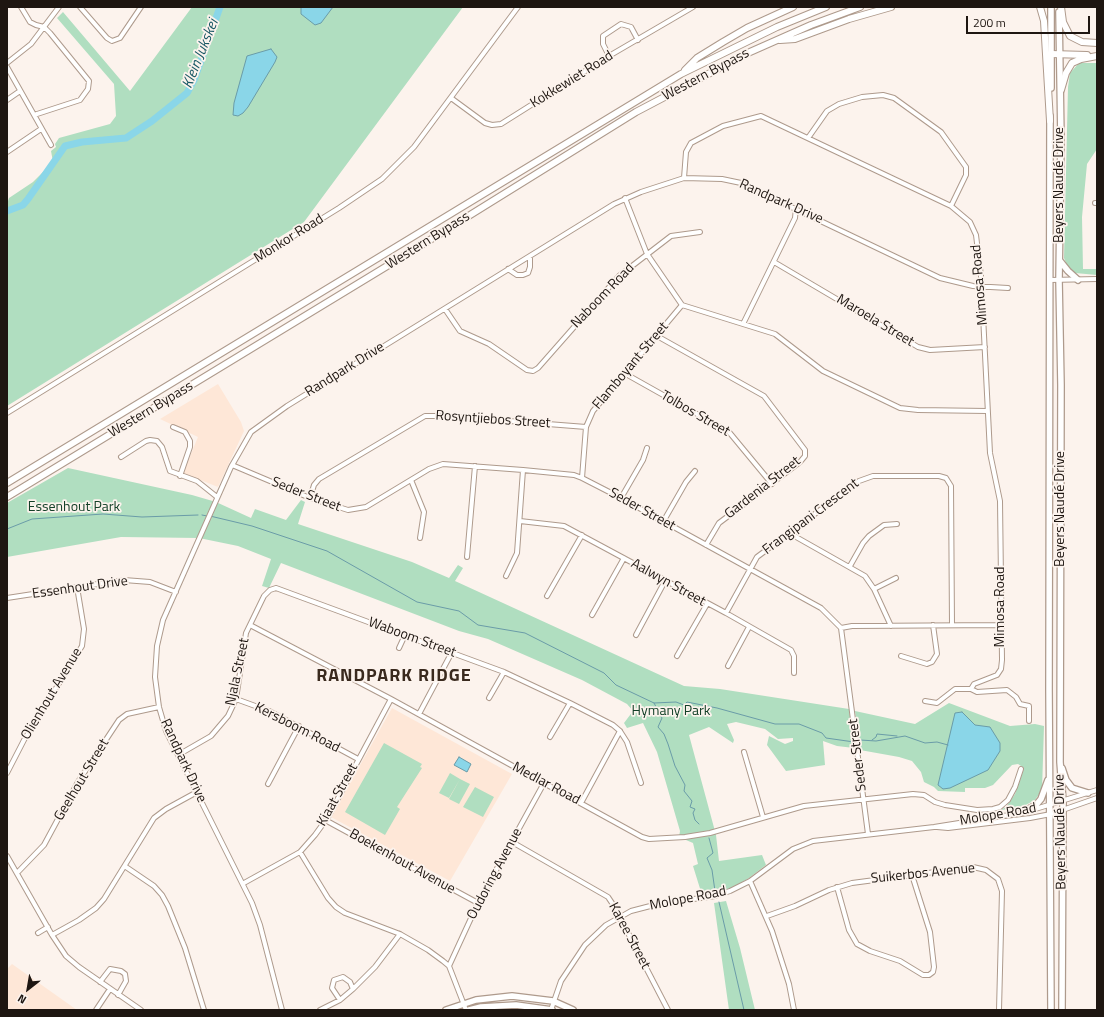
<!DOCTYPE html>
<html>
<head>
<meta charset="utf-8">
<style>
	body { margin:0 }
	#map { position:relative; width:1104px; height:1017px; overflow:hidden; background:#fcf3ed; font-family:"Titillium Web",sans-serif }
	canvas { display:block }
	.frame { position:absolute; inset:0; border:8px solid #1e1611; pointer-events:none }
	.north { position:absolute; left:8px; top:969px; width:40px; height:40px; -webkit-text-stroke:3px #fcf3ed; paint-order:stroke; rotate:211deg; font-size:11px; font-weight:700; line-height:16px; text-align:center; color:#1e1611 }
	.north::after { content:''; display:block; margin:auto; width:14px; height:18px; background:#1e1611; clip-path:polygon(50% 0,100% 100%,50% 72%,0 100%) }
	.scale { position:absolute; left:966px; top:16px; width:124px; height:18px; box-sizing:border-box; border:2px solid #1e1611; border-top:0; padding-left:5px; font-size:12px; line-height:14px; white-space:nowrap; color:#1e1611; -webkit-text-stroke:3px #fcf3ed; paint-order:stroke }
</style>
</head>
<body>
<div id="map">
<canvas width="1104" height="1017"></canvas>
<div class="frame"></div>
<div class="north">N</div>
<div class="scale">200 m</div>
</div>
<script>
const g = document.querySelector('canvas').getContext('2d');
g.lineJoin = 'round';
function fillPath(path, color) {
  g.fillStyle = color;
  g.fill(path, 'evenodd');
}
function toPath(rows) {
  const path = new Path2D();
  for (const r of rows) {
    path.moveTo(r[0], r[1]);
    for (let i = 2; i < r.length; i += 2) path.lineTo(r[i], r[i + 1]);
  }
  return path;
}
function strokePath(path, color, width, dash) {
  g.strokeStyle = color;
  g.lineWidth = width;
  g.lineCap = dash ? 'butt' : 'round';
  g.setLineDash(dash || []);
  g.stroke(path);
}
function write(font, color, halo, rows, align = 'center') {
  g.font = font + ' "Titillium Web",sans-serif';
  g.lineWidth = 3.5;
  g.setLineDash([]);
  g.textBaseline = 'middle';
  g.strokeStyle = halo;
  g.fillStyle = color;
  for (const [text, x, y, turn = 0] of rows) {
    g.save();
    g.translate(x, y);
    g.rotate((+turn || 0) * Math.PI / 180);
    g.textAlign = isNaN(turn) ? turn : align;
    if (halo) g.strokeText(text, 0, 0);
    g.fillText(text, 0, 0);
    g.restore();
  }
}
const built = toPath([
	[218,384,241,422,244,431,218,487,183,473,198,437,160,419],
	[392,708,512,774,450,881,331,817],
	[12,964,77,1010,7,1010,7,969]
]);
const green = toPath([
	[192,7,463,7,304,222,7,406,7,204,9,198,33,182,53,162,51,151,56,147,55,144,59,138,110,124,116,116,114,84,57,18,63,12,130,91],
	[1079,63,1097,63,1097,149,1087,164,1082,217,1083,269,1097,269,1097,275,1075,273,1068,268,1064,258,1068,87,1070,73],
	[68,468,192,495,216,502,251,518,255,509,286,520,301,500,305,502,298,524,412,562,449,578,458,565,463,568,455,581,684,686,720,689,849,709,854,748,837,746,823,741,825,765,786,771,767,745,769,736,785,744,793,741,793,738,778,739,765,729,736,722,727,724,734,740,733,743,709,727,689,735,716,835,719,861,762,855,766,865,749,878,731,889,715,894,702,895,693,866,698,864,693,843,679,837,680,831,657,752,643,723,627,728,624,723,633,711,627,704,582,680,488,639,459,631,281,563,269,588,262,586,271,559,238,546,199,538,121,537,7,557,7,503],
	[949,703,1010,726,1035,724,1044,726,1042,790,1035,800,1022,807,1001,810,1007,806,1015,794,1024,768,1018,764,1012,765,993,785,985,788,965,788,965,792,938,791,934,787,924,782,921,772,912,761,899,757,860,750,855,711,915,724],
	[384,743,422,764,420,767,422,768,397,807,400,809,385,835,345,812],
	[450,773,460,779,449,798,439,793],
	[460,779,470,784,459,804,449,799],
	[475,787,494,797,483,817,473,812,477,805,473,812,463,807],
	[726,901,740,948,755,1010,729,1010,714,903]
]);
const water = toPath([
	[301,7,333,7,321,23,315,25,301,14,301,7],
	[271,49,277,57,275,62,248,107,243,113,238,116,233,115,234,103,247,56,271,49],
	[962,712,975,725,990,727,1000,743,1000,751,988,770,950,788,943,789,938,785,955,713,962,712],
	[459,757,471,764,467,772,454,765,459,757]
]);
const stream = toPath([
	[202,515,207,516],
	[210,516,252,526,327,551,417,602,459,611,478,625,525,633,604,673,616,685,654,703,676,702,684,705,687,702,717,708,775,724,799,724,822,733,826,738,854,742],
	[7,529,32,519,103,514,142,517,198,515],
	[654,703,662,718,658,727,664,734,668,744,675,766,685,785,684,791,692,801,690,807,695,809,693,813,695,820,699,824],
	[860,740,876,741,905,736,925,743,937,742,948,745],
	[872,740,876,737,877,734,897,736],
	[709,838,713,853,707,858,712,870,715,891],
	[719,902,744,1010]
]);
const river = toPath([
	[7,211,23,205,28,199,65,146,82,142,126,138,152,121,187,93,194,80,220,7]
]);
const minor = toPath([
	[21,7,30,22,36,25,44,27,50,33,89,81,88,89,80,100,34,115],
	[80,7,107,38,112,41,120,38,141,7],
	[609,56,603,44,603,36,621,24,631,27,638,40],
	[7,63,31,44,59,7],
	[7,67,51,145],
	[451,98,485,123,492,125,501,124,609,56,693,7],
	[7,100,20,91],
	[808,138,827,111,839,104,862,97,883,95,894,98,941,132,966,167,966,175,951,206],
	[7,152,41,129],
	[684,178,686,152,691,143,723,126,761,116,951,206,970,222,976,235,981,276,990,453,1000,501,1002,660,1001,669,997,675,974,684,971,689,977,692,1007,690,1016,697,1020,704,1029,706,1029,721],
	[625,198,647,254,682,305],
	[1095,203,1097,203],
	[774,262,918,347,930,350,985,347],
	[508,269,517,275,523,275,528,273,530,267,530,256],
	[1050,280,1097,279],
	[682,305,775,334,823,371,900,408,918,410,987,411],
	[445,309,460,331,489,344,527,370,533,371,538,368,619,276,671,236,700,232],
	[744,322,795,218,796,208],
	[657,336,764,396,805,450,805,456,800,462,719,523,706,545],
	[624,373,729,432,772,484],
	[7,413,339,208,382,179,414,147,518,7],
	[173,427,185,432,190,441,190,447,180,476],
	[121,457,146,441,150,440,157,441,162,447,170,471,197,481,217,497],
	[232,465,310,498,348,510,366,507,429,469,443,464,523,470,574,475,582,478,621,498,821,608,841,628,868,834],
	[582,478,586,427,593,411,682,305],
	[411,480,424,512,420,538],
	[310,498,314,485,319,479,425,416,446,416,586,427],
	[621,498,643,460,647,448],
	[520,521,564,526,726,613,791,650,794,656,794,673],
	[663,522,686,482,695,471],
	[789,533,865,576,874,589,891,626],
	[467,557,475,466],
	[850,566,863,543,869,536,884,525,897,524],
	[506,576,517,553,523,470],
	[874,589,896,578],
	[547,596,582,535],
	[7,598,124,580,150,582,176,592],
	[726,613,757,557,859,481,873,476,939,476,946,478,951,486,952,625],
	[592,615,624,558],
	[250,625,391,699,642,837,649,839,685,837,710,833,804,806,913,794,924,795,935,802,945,805,977,810,993,809,1000,807,1008,800,1015,787,1021,769],
	[841,628,852,626,1001,625],
	[636,635,665,581],
	[399,648,405,635],
	[677,656,707,604],
	[901,656,927,664,932,662,937,654,933,625],
	[728,666,749,627],
	[489,698,504,672],
	[236,699,269,711,358,759],
	[925,701,937,703,955,689,971,689],
	[419,714,452,652],
	[550,737,570,703],
	[744,752,763,817],
	[178,755,211,736,228,716,236,699,246,633,264,596,270,590,276,588,504,672,570,703,613,725,620,731,627,742,641,783],
	[7,773,24,740,82,646,84,629,77,587],
	[268,784,299,726],
	[581,803,620,731],
	[1029,811,1097,790],
	[327,821,478,903],
	[937,827,948,828,1030,818,1051,814,1097,798],
	[512,842,608,897,614,906,668,1010],
	[300,852,328,898,336,907,345,913,400,934,428,950,443,961,449,966,466,1010],
	[7,856,52,935,66,956,79,967,141,1010],
	[126,867,154,886,162,895,168,906,185,948,204,1010],
	[17,873,44,845,78,782,119,720,127,714,159,707],
	[750,881,772,931,789,984,794,1010],
	[244,883,300,852,315,835,328,817,391,699],
	[837,887,849,930,857,944,870,951,900,961,923,975,929,975,933,972,934,967,930,932,912,875],
	[767,916,795,906,829,890,852,883,973,867,986,870,998,879,1002,891,999,1010],
	[38,933,48,927],
	[52,935,79,920,96,908,104,899,154,818,166,809,197,792],
	[449,966,478,903,544,783],
	[100,982,110,969,121,971,125,974,126,981,118,995],
	[340,1000,332,988,334,980,343,977,350,982,353,989],
	[96,1010,110,989],
	[282,1010,260,925,252,903,166,731,159,707,155,677,157,646,163,620,231,467,251,432,287,406,614,204,641,192,684,178,722,179,741,183,940,278,973,286,1008,288],
	[320,1010,340,1000,353,989,375,967,400,934],
	[551,1010,561,981,585,945,606,925,631,911,658,904,715,896,730,891,750,881,793,849,813,841,934,827,1022,813]
]);
const major = toPath([
	[1059,12,1061,140,1059,280,1061,385,1060,762,1063,801,1062,1010],
	[1051,88,1051,7],
	[1050,116,1049,689,1051,1010],
	[1060,261,1068,271,1078,280],
	[1062,768,1066,780,1072,788,1088,793],
	[1021,813,1036,805,1041,799,1048,780],
	[446,1010,476,1000,512,996,553,1001,573,1010],
	[469,1010,481,1007,516,1005,552,1010]
]);
const highway = toPath([
	[1040,7,1044,21,1050,121],
	[1061,7,1063,22,1070,36,1082,42,1097,43],
	[780,40,795,39,849,19,891,7],
	[1051,54,1087,55],
	[685,70,697,58,723,42,747,28,793,7],
	[1061,90,1066,73,1072,63,1081,59,1097,56],
	[7,483,681,74,777,27,826,7],
	[7,497,425,243,636,112,750,52,811,25,860,7]
]);
const streetNames = [
	["Western Bypass",706,75,-28],
	["Kokkewiet Road",572,80,-32],
	["Beyers Naudé Drive",1060,185,-90],
	["Randpark Drive",781,202,24],
	["Monkor Road",289,239,-32],
	["Western Bypass",428,241,-32],
	["Mimosa Road",980,285,-95],
	["Naboom Road",603,296,-46],
	["Maroela Street",875,321,31],
	["Flamboyant Street",631,366,-50],
	["Randpark Drive",345,370,-32],
	["Western Bypass",151,410,-31],
	["Tolbos Street",695,414,30],
	["Rosyntjiebos Street",493,420,4],
	["Gardenia Street",763,488,-38],
	["Seder Street",306,495,21],
	["Beyers Naudé Drive",1061,509,-90],
	["Seder Street",642,510,29],
	["Frangipani Crescent",811,517,-37],
	["Aalwyn Street",668,583,29],
	["Essenhout Drive",80,588,-8],
	["Mimosa Road",1001,607,-90],
	["Waboom Street",412,638,20],
	["Njala Street",238,672,-78],
	["Olienhout Avenue",52,694,-59],
	["Kersboom Road",297,728,27],
	["Seder Street",858,755,-97],
	["Randpark Drive",183,761,65],
	["Geelhout Street",82,780,-59],
	["Medlar Road",546,784,28],
	["Kiaat Street",338,795,-61],
	["Molope Road",998,815,-10],
	["Beyers Naudé Drive",1061,832,-91],
	["Boekenhout Avenue",402,862,29],
	["Oudoring Avenue",495,874,-62],
	["Suikerbos Avenue",923,874,-6],
	["Molope Road",688,899,-11],
	["Karee Street",629,936,62]
];
const parkNames = [
	["Essenhout Park",74,508],
	["Hymany Park",671,712]
];
const waterNames = [
	["Klein Jukskei",201,54,-68]
];
const districtNames = [
	["RANDPARK RIDGE",394,677]
];
fillPath(built, '#fee7d7');
fillPath(green, '#b0dec0');
fillPath(water, '#8ad6e8');
strokePath(water, '#6a9ca8', 1);
strokePath(stream, '#6a9ca8', 1);
strokePath(river, '#8ad6e8', 7);
strokePath(minor, '#ae9a8c', 6);
strokePath(major, '#ae9a8c', 8);
strokePath(highway, '#ae9a8c', 8);
strokePath(minor, '#fff', 4);
strokePath(major, '#fff', 5.5);
strokePath(highway, '#fff', 6);
write('14px', '#1e1611', '#fcf3ed', streetNames);
write('14px', '#134028', '#fcf3ed', parkNames);
write('italic 15px', '#1a5966', '#fcf3ed', waterNames);
g.letterSpacing = '1px';
write('bold 18px', '#3a2a1e', '#fcf3ed', districtNames);
g.letterSpacing = '0px';
</script>
</body>
</html>
